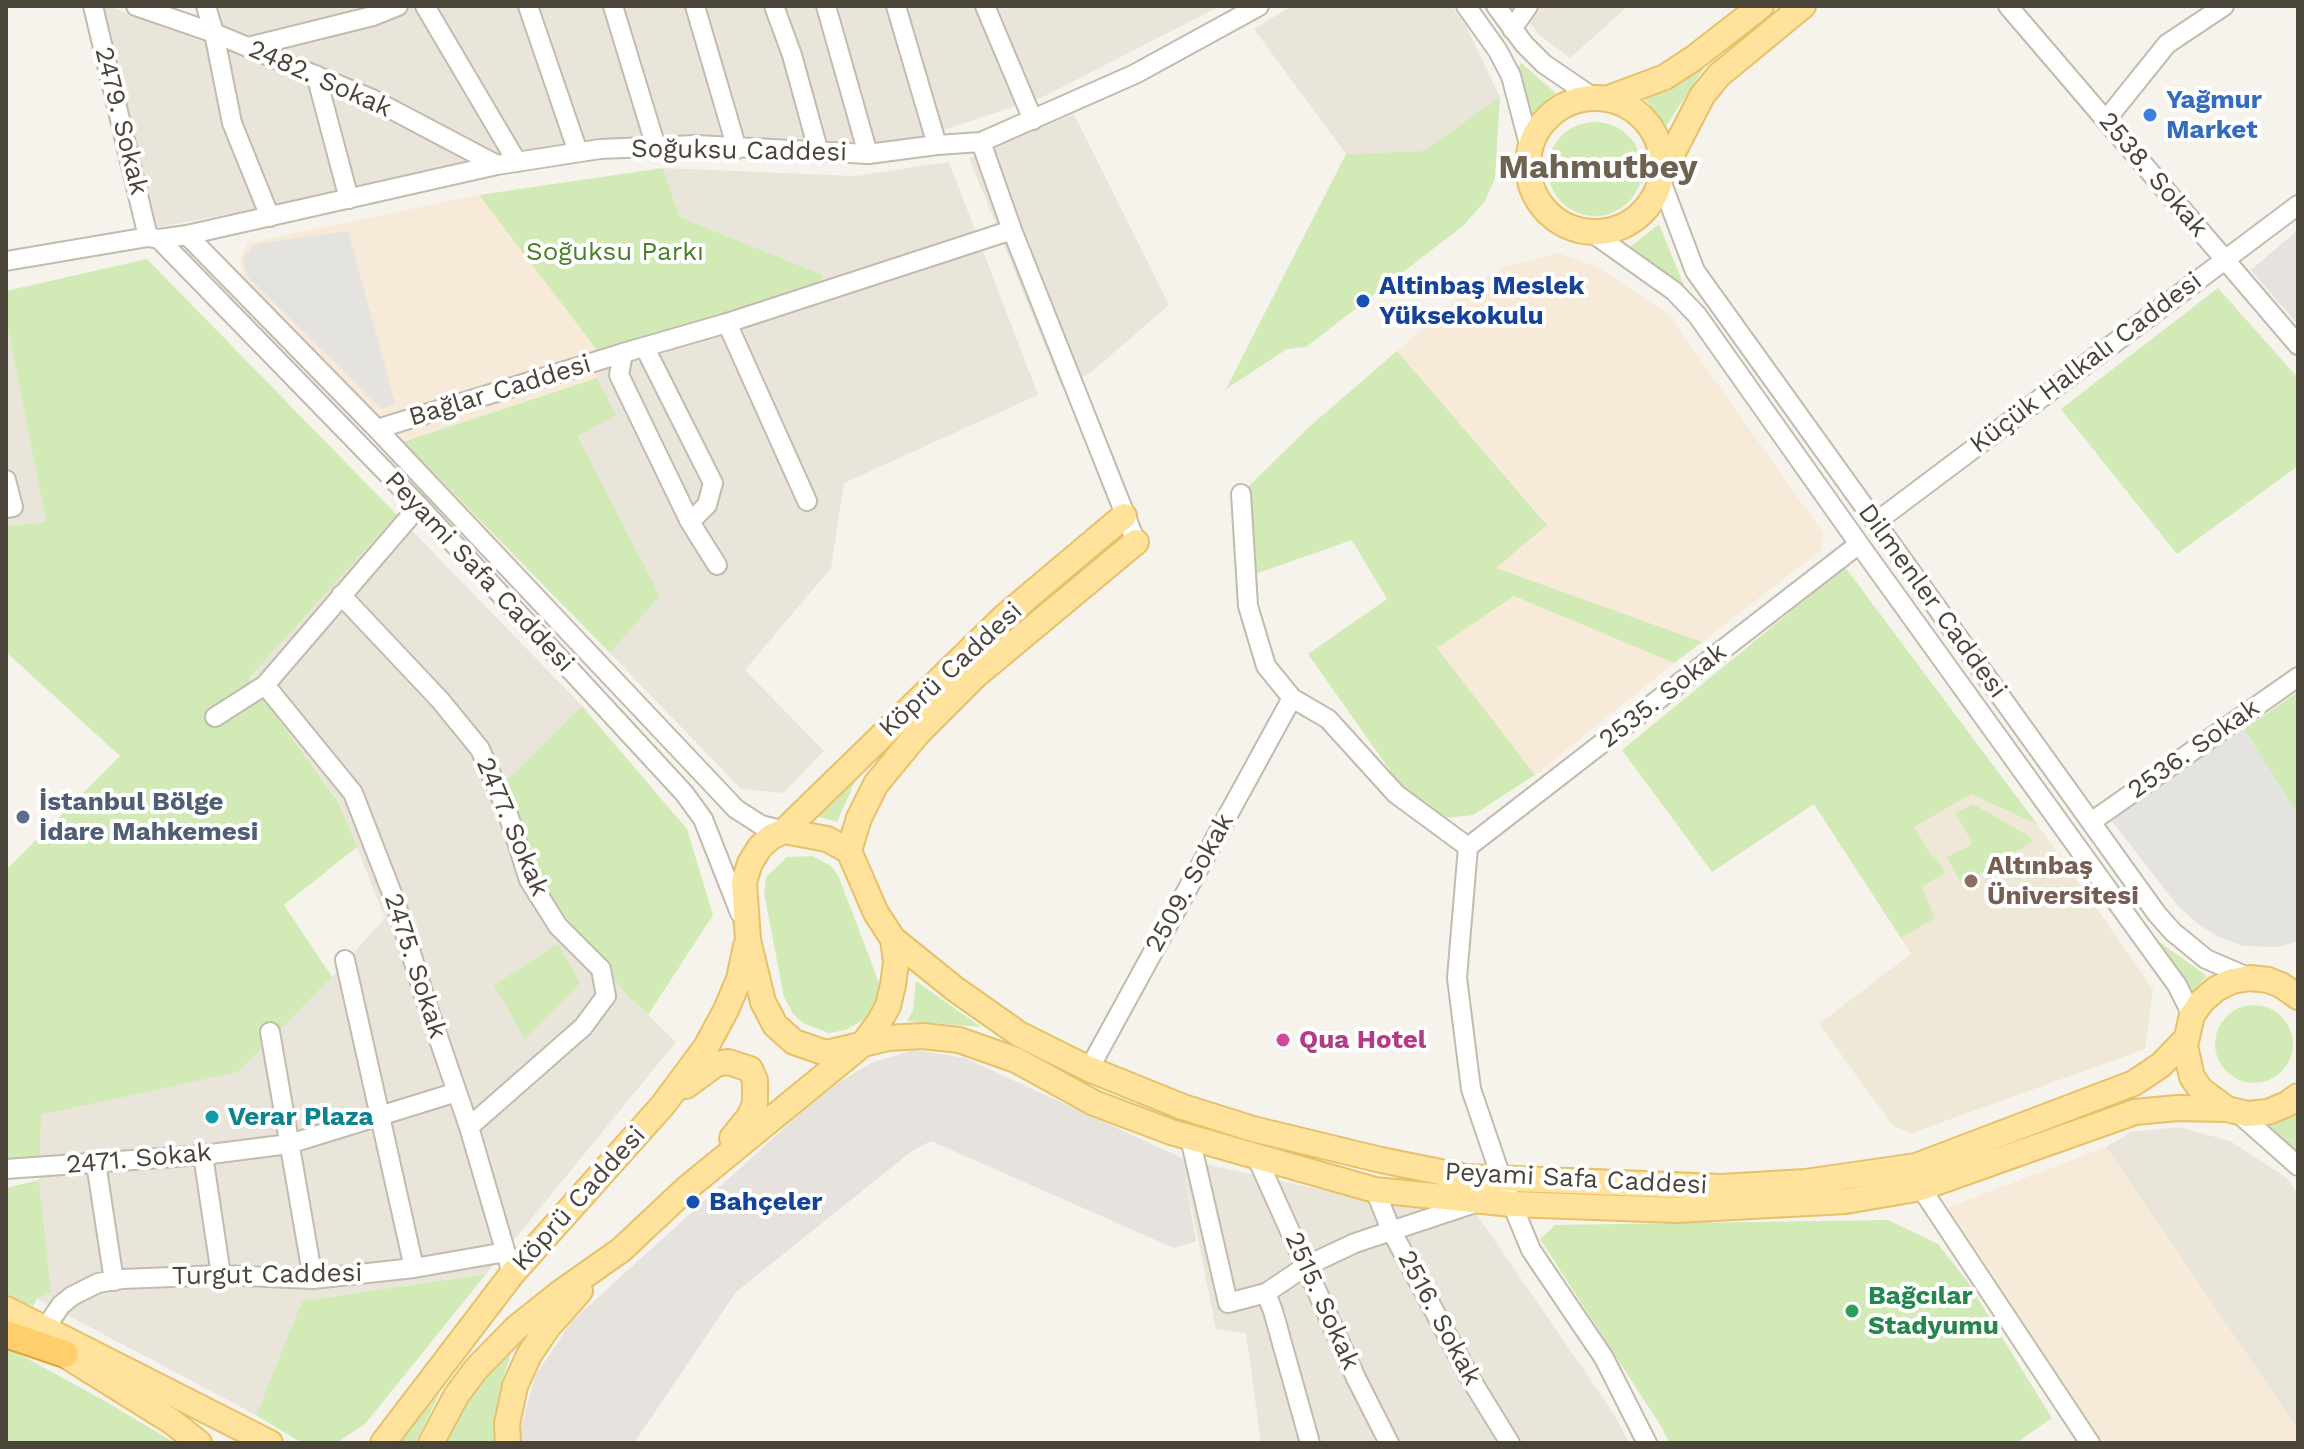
<!DOCTYPE html>
<html>
<head>
<meta charset="utf-8">
<style>
	body { margin:0 }
	#map { position:relative; width:2304px; height:1449px; overflow:hidden; background:#f6f3ec; font-family:"Work Sans",sans-serif }
	canvas { display:block }
	.frame { position:absolute; inset:0; border:8px solid #4b4439; pointer-events:none }
</style>
</head>
<body>
<div id="map">
<canvas width="2304" height="1449"></canvas>
<div class="frame"></div>
</div>
<script>
const g = document.querySelector('canvas').getContext('2d');
g.lineJoin = 'round';
function fillPath(path, color) {
  g.fillStyle = color;
  g.fill(path, 'evenodd');
}
function toPath(rows) {
  const path = new Path2D();
  for (const r of rows) {
    if (r.length === 3) {
      path.moveTo(r[0] + r[2], r[1]);
      path.arc(r[0], r[1], r[2], 0, 2 * Math.PI);
      continue;
    }
    path.moveTo(r[0], r[1]);
    for (let i = 2; i < r.length; i += 2) path.lineTo(r[i], r[i + 1]);
  }
  return path;
}
function strokePath(path, color, width, dash) {
  g.strokeStyle = color;
  g.lineWidth = width;
  g.lineCap = dash ? 'butt' : 'round';
  g.setLineDash(dash || []);
  g.stroke(path);
}
function write(font, color, halo, rows, align = 'center') {
  g.font = font + ' "Work Sans",sans-serif';
  g.lineWidth = 8;
  g.setLineDash([]);
  g.textBaseline = 'middle';
  g.strokeStyle = halo;
  g.fillStyle = color;
  for (const [text, x, y, turn = 0] of rows) {
    g.save();
    g.translate(x, y);
    g.rotate((+turn || 0) * Math.PI / 180);
    g.textAlign = isNaN(turn) ? turn : align;
    if (halo) g.strokeText(text, 0, 0);
    g.fillText(text, 0, 0);
    g.restore();
  }
}
const residential = toPath([
	[102,6,108,6,227,51,217,6,1220,6,1043,97,905,143,533,149,345,192,149,229],
	[1292,6,1451,6,1465,24,1500,97,1423,151,1346,154,1254,29],
	[1517,6,1628,6,1570,58,1539,35],
	[1074,114,1169,305,1089,374,1061,386,969,158],
	[949,162,1038,395,844,483,831,568,745,670,824,751,783,793,741,789,610,653,660,596,578,435,615,415,597,378,600,354,819,287,823,275,680,217,663,168,854,176],
	[6,319,46,522,6,526],
	[397,515,582,706,501,787,627,995,676,1042,486,1274,302,1301,256,1415,37,1299,51,1290,39,1180,41,1115,237,1072,332,977,385,918,339,802,249,678],
	[2179,1127,2230,1141,2287,1178,2298,1194,2298,1430,2106,1147,2131,1132],
	[1182,1159,1322,1190,1475,1212,1614,1414,1629,1443,1261,1443,1246,1333,1216,1329]
]);
const commercial = toPath([
	[479,195,600,354,597,378,403,442,391,432,245,281,239,260,248,243],
	[1558,253,1601,269,1668,314,1823,533,1821,550,1702,642,1495,568,1547,524,1397,351,1472,286,1505,267],
	[1514,596,1674,663,1535,775,1436,648],
	[2106,1147,2298,1430,2298,1443,2092,1443,1936,1212]
]);
const industrial = toPath([
	[2298,230,2298,325,2251,270],
	[914,1050,965,1058,1182,1158,1196,1241,1174,1248,931,1141,912,1151,736,1292,634,1443,521,1443,520,1431,535,1376,572,1321,825,1091,871,1063]
]);
const education = toPath([
	[1900,743,2025,807,2153,989,2145,1049,1912,1133,1893,1126,1819,1024,1911,954,1814,804]
]);
const green = toPath([
	[1521,63,1558,95,1532,117,1518,67],
	[1704,68,1666,126,1645,99],
	[1500,97,1495,178,1485,201,1464,225,1306,347,1287,349,1226,389,1346,154,1423,151],
	[1595,169,47],
	[663,168,680,217,823,275,819,287,600,354,479,195],
	[1659,224,1684,286,1630,247],
	[147,259,397,515,249,678,339,803,357,847,284,905,332,977,238,1072,41,1115,40,1158,6,1165,6,870,120,756,6,652,6,526,46,522,6,319,6,291],
	[2218,288,2298,378,2298,466,2177,554,2061,409],
	[1397,351,1547,525,1496,568,1702,642,1674,663,1514,596,1437,648,1535,775,1473,815,1446,818,1413,803,1308,654,1387,599,1352,540,1244,578,1248,487,1309,427],
	[597,378,616,415,578,436,660,596,610,653,403,442],
	[1845,567,2037,824,1971,794,1914,827,1934,860,1937,860,1945,872,1922,887,1935,918,1901,938,1814,804,1712,872,1622,750],
	[2298,692,2298,816,2244,729],
	[582,706,687,829,713,915,648,1015,627,995,538,880,501,786],
	[856,779,837,822,816,816],
	[1973,804,2030,837,2032,842,1962,885,1947,857,1970,846,1972,842,1955,813],
	[813,856,831,866,838,875,879,983,876,1004,863,1020,846,1030,829,1033,803,1023,793,1014,784,997,764,893,766,877,787,857],
	[2158,941,2207,976,2192,992],
	[558,944,580,983,525,1039,494,985],
	[916,981,981,1027,907,1021,913,1010],
	[2254,1044,39],
	[2298,1111,2298,1159,2265,1130],
	[39,1180,51,1291,37,1299,33,1306,6,1297,6,1188],
	[1888,1220,1938,1244,1967,1281,2052,1418,2016,1443,1669,1443,1662,1428,1540,1239,1555,1225],
	[486,1274,365,1424,336,1443,302,1443,256,1415,302,1301],
	[513,1346,499,1392,498,1443,441,1443,470,1389],
	[6,1347,105,1401,175,1443,6,1443],
	[441,1391,415,1443,400,1443,403,1439]
]);
const parking = toPath([
	[348,231,395,403,382,409,248,277,244,267,243,258,255,244],
	[2244,729,2298,816,2298,941,2278,947,2243,946,2219,937,2198,924,2177,905,2111,820]
]);
const minor = toPath([
	[93,6,148,237],
	[136,6,214,33,372,99,497,165],
	[206,6,214,33,232,123,270,217],
	[425,6,517,162],
	[528,6,578,152],
	[613,6,656,147],
	[695,6,737,149],
	[774,6,792,55,819,153],
	[826,6,868,154],
	[896,6,937,145],
	[985,6,1033,120],
	[1466,6,1498,51,1511,76,1530,148],
	[1496,6,1524,44,1544,64,1594,98],
	[2008,6,2298,345],
	[1512,29,1528,6],
	[248,47,373,16,398,6],
	[316,75,349,199],
	[2106,120,2167,44,2224,6],
	[981,142,1012,230,1136,542],
	[1661,181,1695,271,2157,914,2173,932,2206,959,2250,978],
	[1591,232,1674,291,1697,315,1859,544,2145,941,2177,985,2192,1015],
	[187,235,377,429,736,809,761,825,784,831],
	[159,239,419,506,684,793,703,819,740,913],
	[6,261,148,237,159,239,187,235,497,165,600,149,696,145,868,154,937,145,981,142,1135,74,1259,6],
	[727,323,807,501],
	[645,348,713,483,707,505,690,522],
	[377,429,623,353],
	[6,480,13,507,6,508],
	[1241,494,1248,606,1266,666,1292,698,1328,719,1396,794,1468,847,1457,978,1471,1089,1502,1180,1531,1250,1604,1358,1647,1443],
	[1876,522,2298,205],
	[717,565,690,522,619,375,623,353,727,323,1012,230],
	[341,595,440,700,480,749,507,811,529,880,558,926,601,969,606,996,583,1027,469,1127],
	[265,685,353,793,395,901,427,1005,469,1127,512,1274],
	[215,717,265,685,419,506],
	[2091,822,2298,677],
	[1468,847,1859,544],
	[345,960,414,1268],
	[270,1032,313,1279],
	[1089,1069,1292,698],
	[2236,1111,2298,1166],
	[1190,1138,1228,1303,1266,1293],
	[203,1155,221,1275],
	[1257,1158,1356,1378,1389,1443],
	[96,1163,114,1281],
	[6,1169,203,1155,289,1144,457,1092],
	[1918,1177,1921,1188,2090,1443],
	[1375,1190,1391,1230,1470,1378,1510,1443],
	[46,1327,61,1305,72,1296,98,1283,122,1279,221,1275,313,1279,414,1268,506,1252],
	[1310,1443,1273,1311,1266,1293,1306,1266,1355,1243,1475,1203]
]);
const major = toPath([
	[1595,165,67],
	[1606,99,1665,77,1694,58,1761,6],
	[1663,172,1702,96,1719,75,1803,6],
	[784,831,1004,617,1124,516],
	[849,851,859,818,876,784,918,733,975,676,1136,542],
	[893,939,955,989,1019,1034,1089,1069,1183,1107,1253,1129,1381,1160,1465,1177,1722,1187,1805,1182,1916,1166,2134,1083,2161,1065,2185,1040],
	[686,1086,716,1064,728,1062,750,1069,755,1080,755,1104,749,1117,732,1138],
	[2227,1109,2201,1090,2192,1077,2185,1046,2192,1015,2202,1001,2216,989,2232,981,2250,978,2268,980,2281,985,2298,997],
	[6,1309,270,1443],
	[54,1348,171,1421,199,1443],
	[383,1443,512,1274,663,1105,706,1047,726,1010,739,979,746,946],
	[431,1443,456,1396,476,1369,516,1328,560,1293,621,1250,687,1188,863,1044,878,1024,888,1006,893,985,896,962,893,939,876,913,849,851,827,839,784,831,771,837,760,847,750,863,744,882,748,940,763,1002,775,1025,794,1042,826,1053,844,1049,863,1044,888,1038,923,1036,959,1040,1016,1060,1094,1103,1171,1132,1375,1190,1512,1204,1677,1210,1846,1201,1921,1188,2135,1112,2177,1108,2227,1109,2247,1114,2268,1112,2287,1104,2298,1096],
	[508,1443,507,1424,515,1386,529,1355,548,1327,580,1291]
]);
const highway = toPath([
	[6,1334,65,1354]
]);
const markers = [
	[2150,115,8,"#3f7fe0"],
	[1363,301,8,"#1a4fb4"],
	[23,817,8,"#5c6f8a"],
	[1971,881,8,"#8d6e63"],
	[1283,1040,8,"#d1479c"],
	[212,1117,8,"#0f9aa8"],
	[693,1202,8,"#1a4fb4"],
	[1852,1311,8,"#2e9e5b"]
];
const streetNames = [
	["2482. Sokak",320,79,24],
	["2479. Sokak",121,121,76],
	["Soğuksu Caddesi",739,151,1],
	["2538. Sokak",2153,175,50],
	["Küçük Halkalı Caddesi",2086,363,-37],
	["Bağlar Caddesi",500,391,-17],
	["Peyami Safa Caddesi",479,572,47],
	["Dilmenler Caddesi",1932,601,54],
	["Köprü Caddesi",951,670,-43],
	["2535. Sokak",1663,696,-38],
	["2536. Sokak",2194,749,-35],
	["2477. Sokak",512,827,67],
	["2509. Sokak",1190,883,-61],
	["2475. Sokak",415,966,72],
	["2471. Sokak",139,1159,-5],
	["Peyami Safa Caddesi",1576,1179,3],
	["Köprü Caddesi",579,1199,-48],
	["Turgut Caddesi",267,1275,-1],
	["2515. Sokak",1322,1301,66],
	["2516. Sokak",1439,1318,62]
];
const shopNames = [
	["Yağmur",2166,100],
	["Market",2166,130]
];
const parkNames = [
	["Soğuksu Parkı",615,252]
];
const transitNames = [
	["Altinbaş Meslek",1379,286],
	["Yüksekokulu",1379,316],
	["Bahçeler",709,1202]
];
const serviceNames = [
	["İstanbul Bölge",39,802],
	["İdare Mahkemesi",39,832]
];
const educationNames = [
	["Altınbaş",1987,866],
	["Üniversitesi",1987,896]
];
const hotelNames = [
	["Qua Hotel",1299,1040]
];
const cultureNames = [
	["Verar Plaza",228,1117]
];
const leisureNames = [
	["Bağcılar",1868,1296],
	["Stadyumu",1868,1326]
];
const districtNames = [
	["Mahmutbey",1598,168]
];
fillPath(residential, '#eae5da');
fillPath(commercial, '#f7ead8');
fillPath(industrial, '#e6e2dd');
fillPath(education, '#efe8d6');
fillPath(green, '#d2eab5');
fillPath(parking, '#e5e3e0');
strokePath(minor, '#c2bbae', 22);
strokePath(major, '#e6c16a', 28);
strokePath(highway, '#e0a43c', 30);
strokePath(minor, '#fff', 18);
strokePath(major, '#ffe39c', 24);
strokePath(highway, '#ffcf6e', 26);
for (const [x, y, r, color] of markers) {
  const dot = new Path2D();
  dot.arc(x, y, r, 0, 2 * Math.PI);
  g.fillStyle = color;
  g.fill(dot);
  strokePath(dot, '#fff', 3);
}
write('26px', '#4b4439', '#fff', streetNames);
write('bold 26px', '#366cbe', '#fff', shopNames, 'left');
write('26px', '#4a7f2a', '#fff', parkNames);
write('bold 26px', '#164399', '#fff', transitNames, 'left');
write('bold 26px', '#4e5e75', '#fff', serviceNames, 'left');
write('bold 26px', '#785e54', '#fff', educationNames, 'left');
write('bold 26px', '#b23c85', '#fff', hotelNames, 'left');
write('bold 26px', '#0d838f', '#fff', cultureNames, 'left');
write('bold 26px', '#27864d', '#fff', leisureNames, 'left');
write('bold 34px', '#6e6250', '#fff', districtNames);
</script>
</body>
</html>
